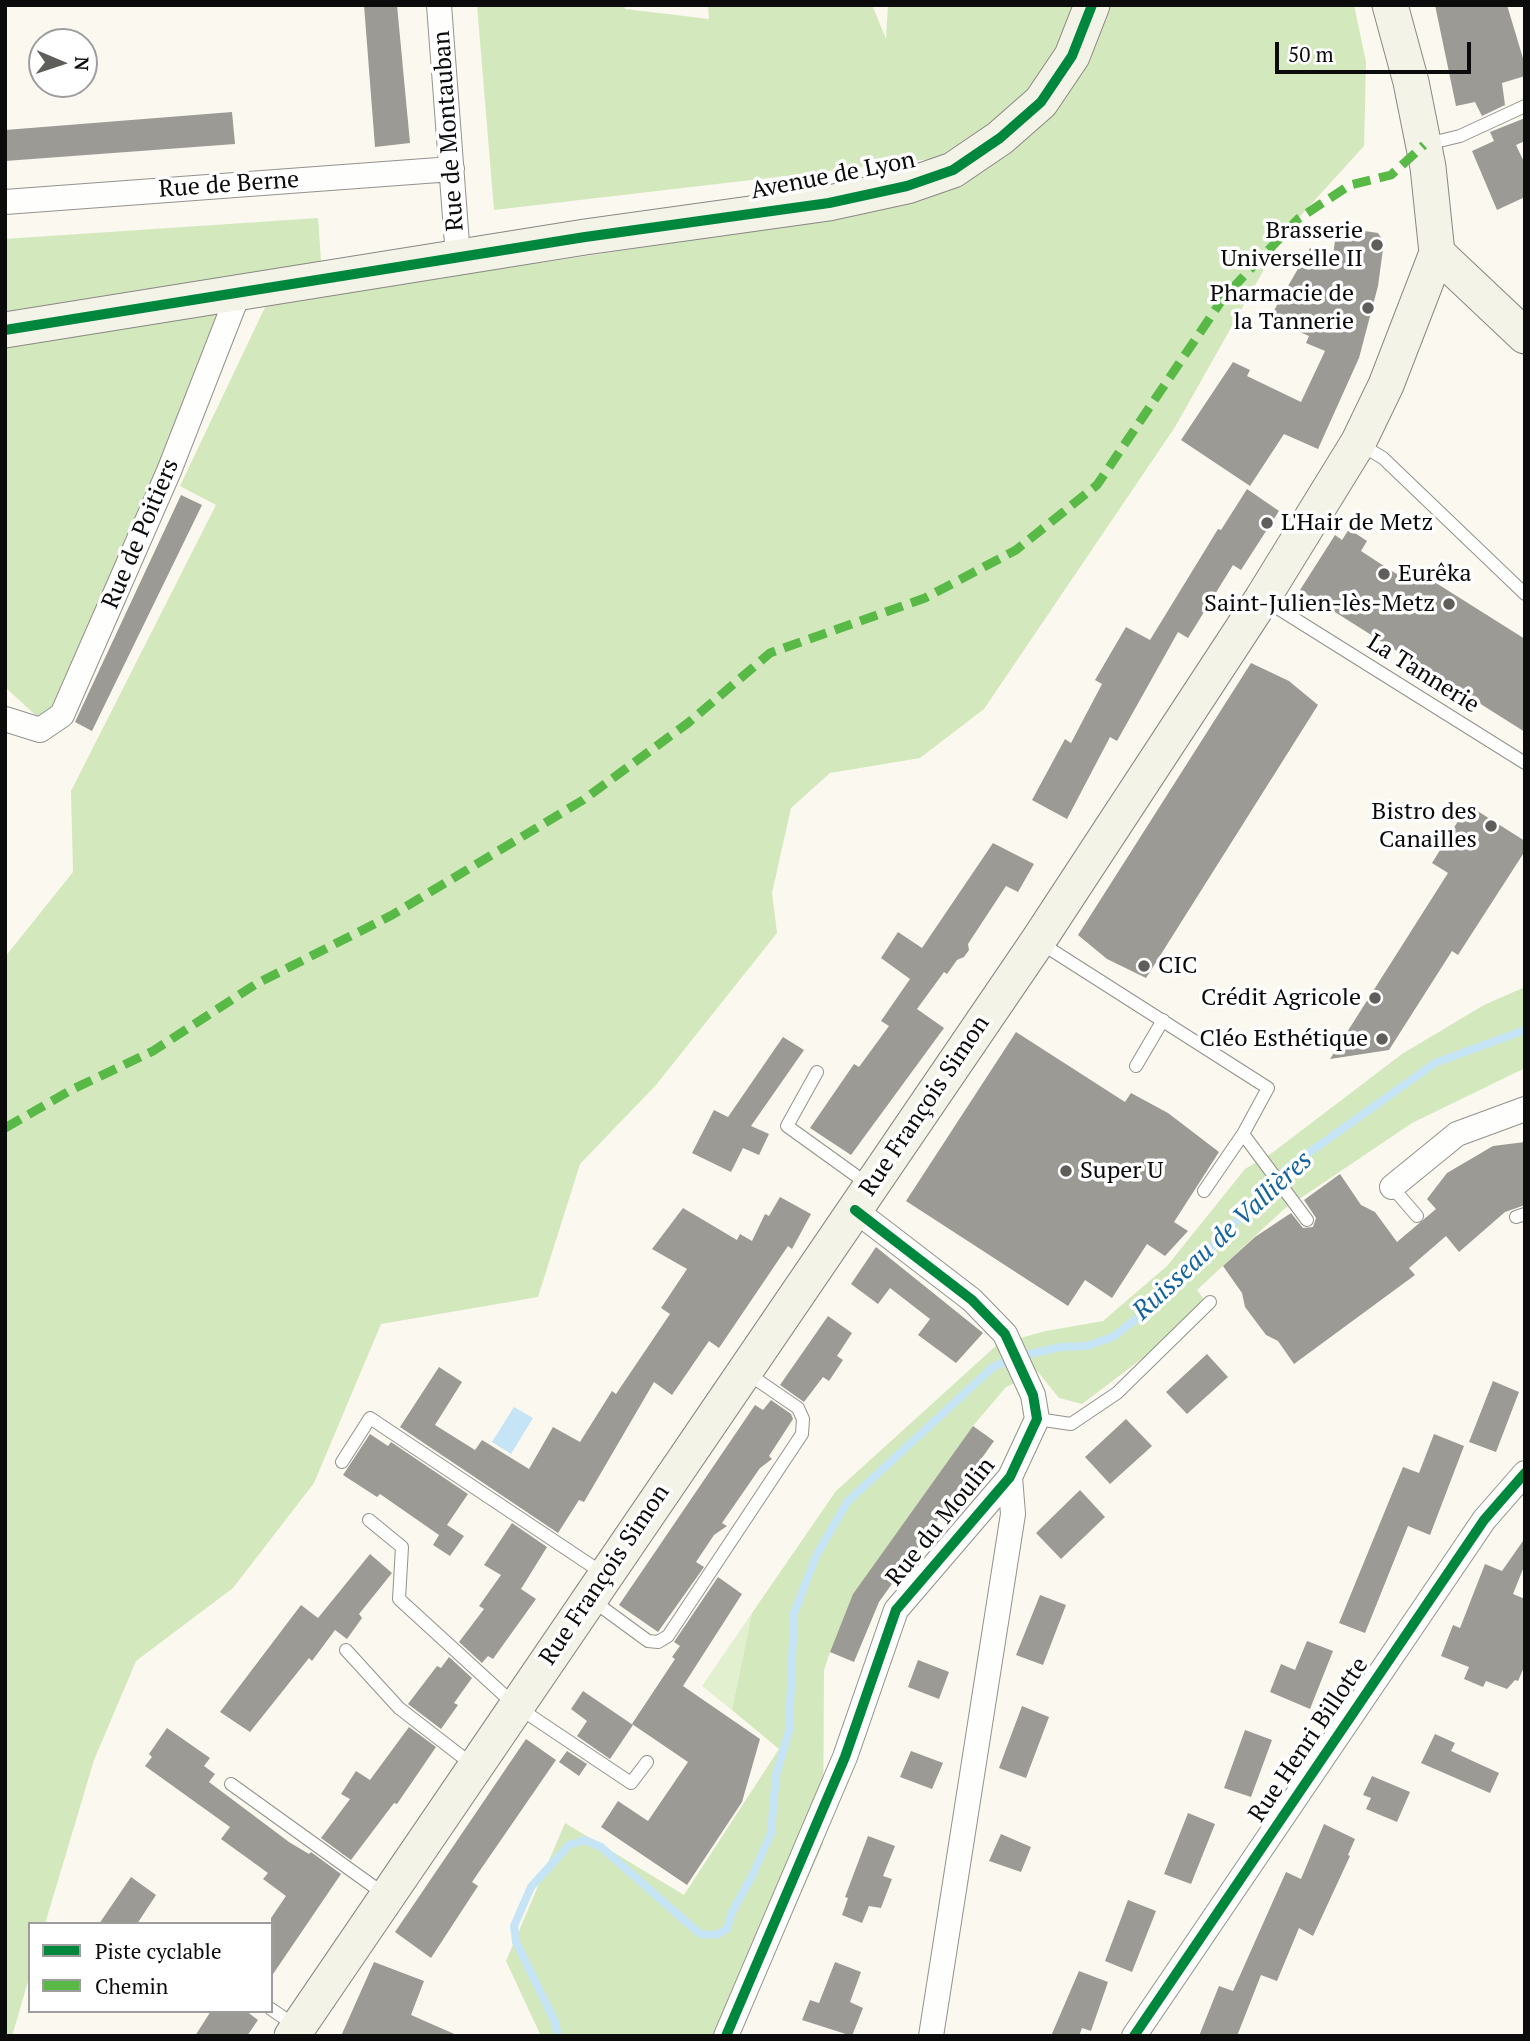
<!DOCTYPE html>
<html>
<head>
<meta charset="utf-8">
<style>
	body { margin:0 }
	#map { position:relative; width:1530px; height:2041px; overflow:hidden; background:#faf8ef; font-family:"PT Serif",serif }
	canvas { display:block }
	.frame { position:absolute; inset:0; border:7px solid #0b0b0b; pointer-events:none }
	.legend { position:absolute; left:28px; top:1922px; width:245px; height:91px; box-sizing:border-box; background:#fff; border:2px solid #9d9d9d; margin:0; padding:9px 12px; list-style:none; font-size:21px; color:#0b0b0b }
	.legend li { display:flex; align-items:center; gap:14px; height:35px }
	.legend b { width:35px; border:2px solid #9d9d9d }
	.north { position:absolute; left:28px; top:28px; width:70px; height:70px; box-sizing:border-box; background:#fff; border:2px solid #9d9d9d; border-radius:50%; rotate:92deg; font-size:19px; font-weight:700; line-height:28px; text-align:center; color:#0b0b0b }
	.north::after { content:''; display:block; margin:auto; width:24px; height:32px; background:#5f5e5b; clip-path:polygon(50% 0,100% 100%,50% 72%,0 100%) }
	.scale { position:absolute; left:1275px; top:42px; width:196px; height:32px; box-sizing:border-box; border:4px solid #0b0b0b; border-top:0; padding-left:9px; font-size:21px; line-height:24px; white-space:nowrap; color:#0b0b0b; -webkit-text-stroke:5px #fff; paint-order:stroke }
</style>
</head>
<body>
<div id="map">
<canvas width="1530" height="2041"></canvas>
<div class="frame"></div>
<ul class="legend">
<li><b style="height:9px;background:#00873e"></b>Piste cyclable</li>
<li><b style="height:9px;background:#58b947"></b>Chemin</li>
</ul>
<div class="north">N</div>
<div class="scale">50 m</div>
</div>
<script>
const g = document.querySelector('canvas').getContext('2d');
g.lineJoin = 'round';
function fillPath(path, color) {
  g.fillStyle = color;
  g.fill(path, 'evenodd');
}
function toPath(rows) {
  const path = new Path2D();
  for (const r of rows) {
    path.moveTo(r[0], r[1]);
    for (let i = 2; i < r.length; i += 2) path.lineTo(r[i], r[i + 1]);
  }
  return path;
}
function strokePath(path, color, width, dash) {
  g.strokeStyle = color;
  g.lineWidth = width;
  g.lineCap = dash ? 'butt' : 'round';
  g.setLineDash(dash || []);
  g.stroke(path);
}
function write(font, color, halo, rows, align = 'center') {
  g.font = font + ' "PT Serif",serif';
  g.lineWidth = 7;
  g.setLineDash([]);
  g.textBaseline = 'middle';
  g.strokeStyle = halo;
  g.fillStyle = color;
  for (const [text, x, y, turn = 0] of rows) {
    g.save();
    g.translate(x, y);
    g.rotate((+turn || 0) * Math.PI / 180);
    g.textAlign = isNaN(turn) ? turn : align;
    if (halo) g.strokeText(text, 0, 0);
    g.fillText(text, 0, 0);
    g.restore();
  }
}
const green = toPath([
	[752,1613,732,1710,702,1686]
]);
const forest = toPath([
	[477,5,624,5,625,9,709,19,708,5,872,5,886,39,888,5,1354,5,1366,62,1364,146,1284,234,1175,427,984,709,920,758,830,773,791,808,772,893,777,933,656,1085,580,1164,538,1297,381,1324,314,1483,233,1588,136,1661,94,1760,45,1924,30,1924,30,1975,12,2036,5,2036,5,957,73,872,71,791,216,505,180,486,278,280,233,282,156,477,44,723,5,687,5,239,318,218,323,290,486,271,859,215,948,157,494,210],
	[1525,987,1525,1068,1412,1123,1283,1210,1197,1290,1210,1307,1082,1404,1059,1398,1038,1372,1006,1387,973,1426,854,1593,830,1652,824,1670,823,1844,738,2036,541,2036,506,1961,565,1823,684,1895,779,1749,732,1710,752,1613,836,1491,998,1344,1046,1331,1103,1321,1167,1266,1245,1169,1272,1153,1402,1054,1484,1005]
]);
const water = toPath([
	[514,1407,533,1418,511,1454,492,1442]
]);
const stream = toPath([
	[558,2036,555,2022,516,1942,514,1926,531,1887,569,1845,585,1840,601,1847,700,1934,716,1935,727,1929,732,1912,753,1874,771,1833,776,1775,789,1731,794,1613,816,1556,847,1502,993,1367,1016,1357,1061,1347,1087,1346,1113,1337,1164,1297,1286,1169,1435,1063,1525,1030]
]);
const building = toPath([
	[364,5,397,5,410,143,375,147],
	[1435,5,1507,5,1525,65,1525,76,1502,83,1505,105,1482,116,1475,102,1456,106],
	[232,112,235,144,5,161,5,130],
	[1525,118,1525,141,1516,145,1525,164,1525,197,1497,210,1472,151,1494,141,1490,132],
	[1337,227,1378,233,1384,242,1378,286,1359,358,1318,449,1284,434,1250,486,1181,440,1233,362,1250,370,1247,376,1301,402,1325,351,1306,343,1309,336,1269,319,1310,248,1332,262],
	[1247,489,1279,511,1241,570,1233,565,1188,638,1178,632,1117,741,1110,737,1067,819,1032,800,1065,739,1071,743,1102,684,1095,680,1126,627,1150,640,1218,529,1221,530],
	[181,495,202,505,92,731,75,722],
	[1349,529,1367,541,1361,551,1387,568,1410,582,1417,571,1525,639,1525,732,1300,590,1335,535,1342,540],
	[1251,663,1289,681,1318,705,1146,978,1107,959,1078,935],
	[1468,805,1525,841,1525,851,1458,955,1452,951,1389,1050,1330,1059,1448,873,1432,863],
	[993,843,1034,864,1018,892,1006,886,968,944,969,950,964,957,957,960,947,974,944,972,917,1009,944,1028,851,1155,810,1128,854,1064,859,1067,889,1026,881,1021,910,979,881,958,898,932,922,948],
	[1016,1032,1125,1102,1131,1093,1168,1113,1219,1152,1174,1222,1188,1231,1165,1256,1147,1244,1112,1298,1085,1280,1068,1306,906,1201],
	[783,1037,804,1050,751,1126,769,1134,759,1155,743,1148,731,1172,692,1153,714,1110,728,1117],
	[1525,1142,1525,1205,1505,1212,1459,1252,1446,1236,1409,1268,1415,1275,1294,1364,1278,1341,1266,1335,1245,1307,1242,1293,1223,1266,1255,1237,1291,1213,1303,1228,1313,1227,1316,1218,1304,1200,1340,1174,1361,1205,1375,1212,1397,1242,1436,1209,1427,1199,1447,1173,1493,1146],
	[780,1197,811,1214,792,1249,788,1246,719,1348,709,1341,672,1395,654,1382,584,1502,579,1500,558,1533,400,1427,439,1367,462,1382,435,1425,475,1450,482,1440,529,1469,553,1427,580,1442,612,1391,616,1394,670,1314,661,1308,687,1269,652,1249,683,1208,737,1240,740,1234,752,1241,765,1214,769,1216],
	[876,1247,983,1333,956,1363,918,1335,930,1319,890,1288,878,1304,851,1284],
	[828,1316,852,1333,837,1356,843,1360,829,1381,823,1377,804,1402,780,1385],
	[1207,1354,1228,1377,1187,1414,1166,1392],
	[1493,1381,1519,1392,1496,1452,1469,1442],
	[771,1400,791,1414,793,1419,769,1456,772,1459,760,1468,722,1523,727,1526,714,1535,696,1562,704,1567,658,1632,619,1605,755,1405,763,1410],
	[1126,1419,1152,1446,1110,1484,1085,1457],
	[973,1426,994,1441,879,1602,854,1662,830,1652,853,1594],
	[370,1434,388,1446,391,1442,468,1494,447,1525,464,1536,450,1556,433,1545,439,1535,380,1494,377,1497,343,1475],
	[1434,1434,1464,1446,1430,1535,1408,1526,1365,1633,1339,1623,1403,1467,1419,1473],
	[1080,1490,1105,1517,1061,1559,1036,1533],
	[512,1523,547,1547,521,1589,536,1599,493,1659,488,1656,482,1663,459,1642,484,1609,479,1606,501,1575,484,1565],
	[1525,1538,1525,1564,1513,1594,1525,1599,1525,1665,1518,1681,1515,1680,1507,1689,1486,1681,1483,1687,1464,1679,1469,1667,1441,1656,1453,1625,1460,1628,1485,1564,1502,1571],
	[370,1554,392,1573,359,1614,362,1618,347,1639,335,1630,312,1661,309,1658,250,1732,220,1712,301,1605,318,1618],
	[718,1577,742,1594,683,1686,760,1739,742,1802,687,1885,601,1827,618,1801,648,1821,688,1762,632,1724,675,1659,672,1657,680,1646,674,1642],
	[1040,1595,1066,1605,1043,1665,1016,1655],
	[1307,1641,1333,1651,1310,1709,1270,1692,1281,1664,1295,1670],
	[449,1657,472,1678,454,1703,458,1705,441,1729,408,1704,437,1666,441,1668],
	[918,1660,949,1672,939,1699,908,1687],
	[583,1691,633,1725,610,1759,577,1736,587,1721,571,1709],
	[1022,1706,1049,1717,1026,1778,999,1768],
	[409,1727,436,1747,397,1804,394,1803,351,1860,321,1838,350,1799,341,1794,356,1771,370,1780],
	[167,1728,210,1758,204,1766,215,1774,209,1782,289,1842,309,1854,311,1852,341,1874,271,1977,271,1918,286,1896,263,1879,268,1873,221,1839,230,1827,145,1766,152,1757,149,1754],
	[1245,1730,1272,1740,1251,1797,1224,1788],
	[1435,1734,1455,1743,1451,1751,1499,1773,1490,1793,1421,1763],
	[526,1739,556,1760,472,1882,478,1886,431,1958,395,1932],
	[567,1751,587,1764,579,1776,559,1762],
	[911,1751,943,1763,932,1789,900,1777],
	[1372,1776,1410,1792,1397,1822,1366,1809,1371,1798,1363,1795],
	[1188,1813,1215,1824,1191,1884,1164,1874],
	[1324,1824,1355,1839,1348,1855,1350,1856,1313,1936,1299,1928,1277,1981,1261,1975,1237,2036,1199,2036,1219,1986,1233,1991,1286,1872,1301,1879],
	[1001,1834,1031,1847,1021,1872,989,1861],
	[868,1836,895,1846,883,1876,892,1879,881,1908,869,1906,862,1923,842,1915,848,1898,845,1897],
	[131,1877,156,1895,137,1924,99,1924],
	[1128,1900,1156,1911,1132,1972,1105,1961],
	[374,1962,424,1981,411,2015,459,2036,341,2036],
	[835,1962,861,1972,850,2002,863,2008,852,2036,802,2020,810,2000,819,2003],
	[1079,1971,1108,1982,1091,2031,1082,2028,1079,2036,1051,2036],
	[211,2011,246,2011,258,2020,247,2036,195,2036]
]);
const lane = toPath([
	[1427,144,1460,136,1525,106],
	[1358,443,1383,458,1525,594],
	[1263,599,1525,763],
	[1039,942,1268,1088,1243,1134,1307,1220],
	[1136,1066,1163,1020],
	[817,1072,787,1126,869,1185],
	[1392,1187,1417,1216],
	[1204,1191,1243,1134],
	[1516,1217,1525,1214],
	[1037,1419,1071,1424,1117,1393,1210,1302],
	[342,1462,370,1418,604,1574],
	[369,1520,402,1547,399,1599,516,1706,631,1783,647,1762],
	[592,1600,648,1641,658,1642,668,1636,802,1434,803,1419,798,1408,747,1373],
	[346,1650,399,1708,474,1766],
	[231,1784,384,1894],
	[271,2009,297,2027]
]);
const street = toPath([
	[439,5,458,257],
	[5,202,452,169],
	[5,719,40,730,62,715,169,471,239,292],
	[1392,1187,1457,1134,1525,1109],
	[726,2036,845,1757,896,1610,1010,1477,1037,1419,1033,1395,1005,1334,972,1300,855,1210],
	[931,2036,1013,1514,1010,1477],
	[1134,2036,1484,1520,1525,1473]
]);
const secondary = toPath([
	[1390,5,1411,82,1428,167,1437,253,1525,336],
	[5,330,585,237,829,203,907,186,953,170,1000,138,1041,102,1072,56,1092,5],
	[292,2036,1038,941,1262,599,1358,443,1386,385,1437,253]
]);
const quiet = toPath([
	[5,1128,71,1090,153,1051,256,984,392,915,583,800,688,723,770,653,925,598,1016,550,1097,485,1224,297,1298,219,1350,185,1391,175,1424,145]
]);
const cycleway = toPath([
	[5,330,585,237,829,203,907,186,953,170,1000,138,1041,102,1072,56,1092,5],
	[726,2036,845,1757,896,1610,1010,1477,1037,1419,1033,1395,1005,1334,972,1300,855,1210],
	[1134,2036,1484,1520,1525,1473]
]);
const markers = [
	[1377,245,7,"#5f5e5b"],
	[1368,308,7,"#5f5e5b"],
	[1267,523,7,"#5f5e5b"],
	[1384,574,7,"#5f5e5b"],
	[1449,604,7,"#5f5e5b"],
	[1491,826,7,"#5f5e5b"],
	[1144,966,7,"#5f5e5b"],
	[1375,998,7,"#5f5e5b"],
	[1382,1039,7,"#5f5e5b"],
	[1066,1171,7,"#5f5e5b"]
];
const streetNames = [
	["Rue de Montauban",449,131,-94],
	["Avenue de Lyon",833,176,-11],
	["Rue de Berne",229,185,-4],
	["Rue de Poitiers",141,534,-67],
	["La Tannerie",1423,674,32],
	["Rue François Simon",925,1106,-56],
	["Rue du Moulin",941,1522,-51],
	["Rue François Simon",605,1575,-56],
	["Rue Henri Billotte",1309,1740,-56]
];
const poiNames = [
	["Brasserie",1363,231],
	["Universelle II",1363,259],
	["Pharmacie de",1354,294],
	["la Tannerie",1354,322],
	["L'Hair de Metz",1281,523,"left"],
	["Eurêka",1398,574,"left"],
	["Saint-Julien-lès-Metz",1435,604],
	["Bistro des",1477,812],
	["Canailles",1477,840],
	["CIC",1158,966,"left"],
	["Crédit Agricole",1361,998],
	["Cléo Esthétique",1368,1039],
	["Super U",1080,1171,"left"]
];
const waterNames = [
	["Ruisseau de Vallières",1223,1236,-43]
];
fillPath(green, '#e3f0cf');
fillPath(forest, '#d3e8bc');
fillPath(water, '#c5e4f5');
strokePath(stream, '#c5e4f5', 8);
fillPath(building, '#9c9a95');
strokePath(lane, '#93928e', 14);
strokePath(street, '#93928e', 26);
strokePath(secondary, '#898884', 37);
strokePath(lane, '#fefefd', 12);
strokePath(street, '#fefefd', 24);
strokePath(secondary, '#f4f3e8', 35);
strokePath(quiet, '#58b947', 9, [18, 9]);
strokePath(cycleway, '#00873e', 10);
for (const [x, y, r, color] of markers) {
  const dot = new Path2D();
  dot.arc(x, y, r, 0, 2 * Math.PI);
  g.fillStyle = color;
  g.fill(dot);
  strokePath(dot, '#fff', 2.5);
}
write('24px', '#0b0b0b', '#fff', streetNames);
write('24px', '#0b0b0b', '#fff', poiNames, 'right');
write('italic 26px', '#14639e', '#fff', waterNames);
</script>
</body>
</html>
